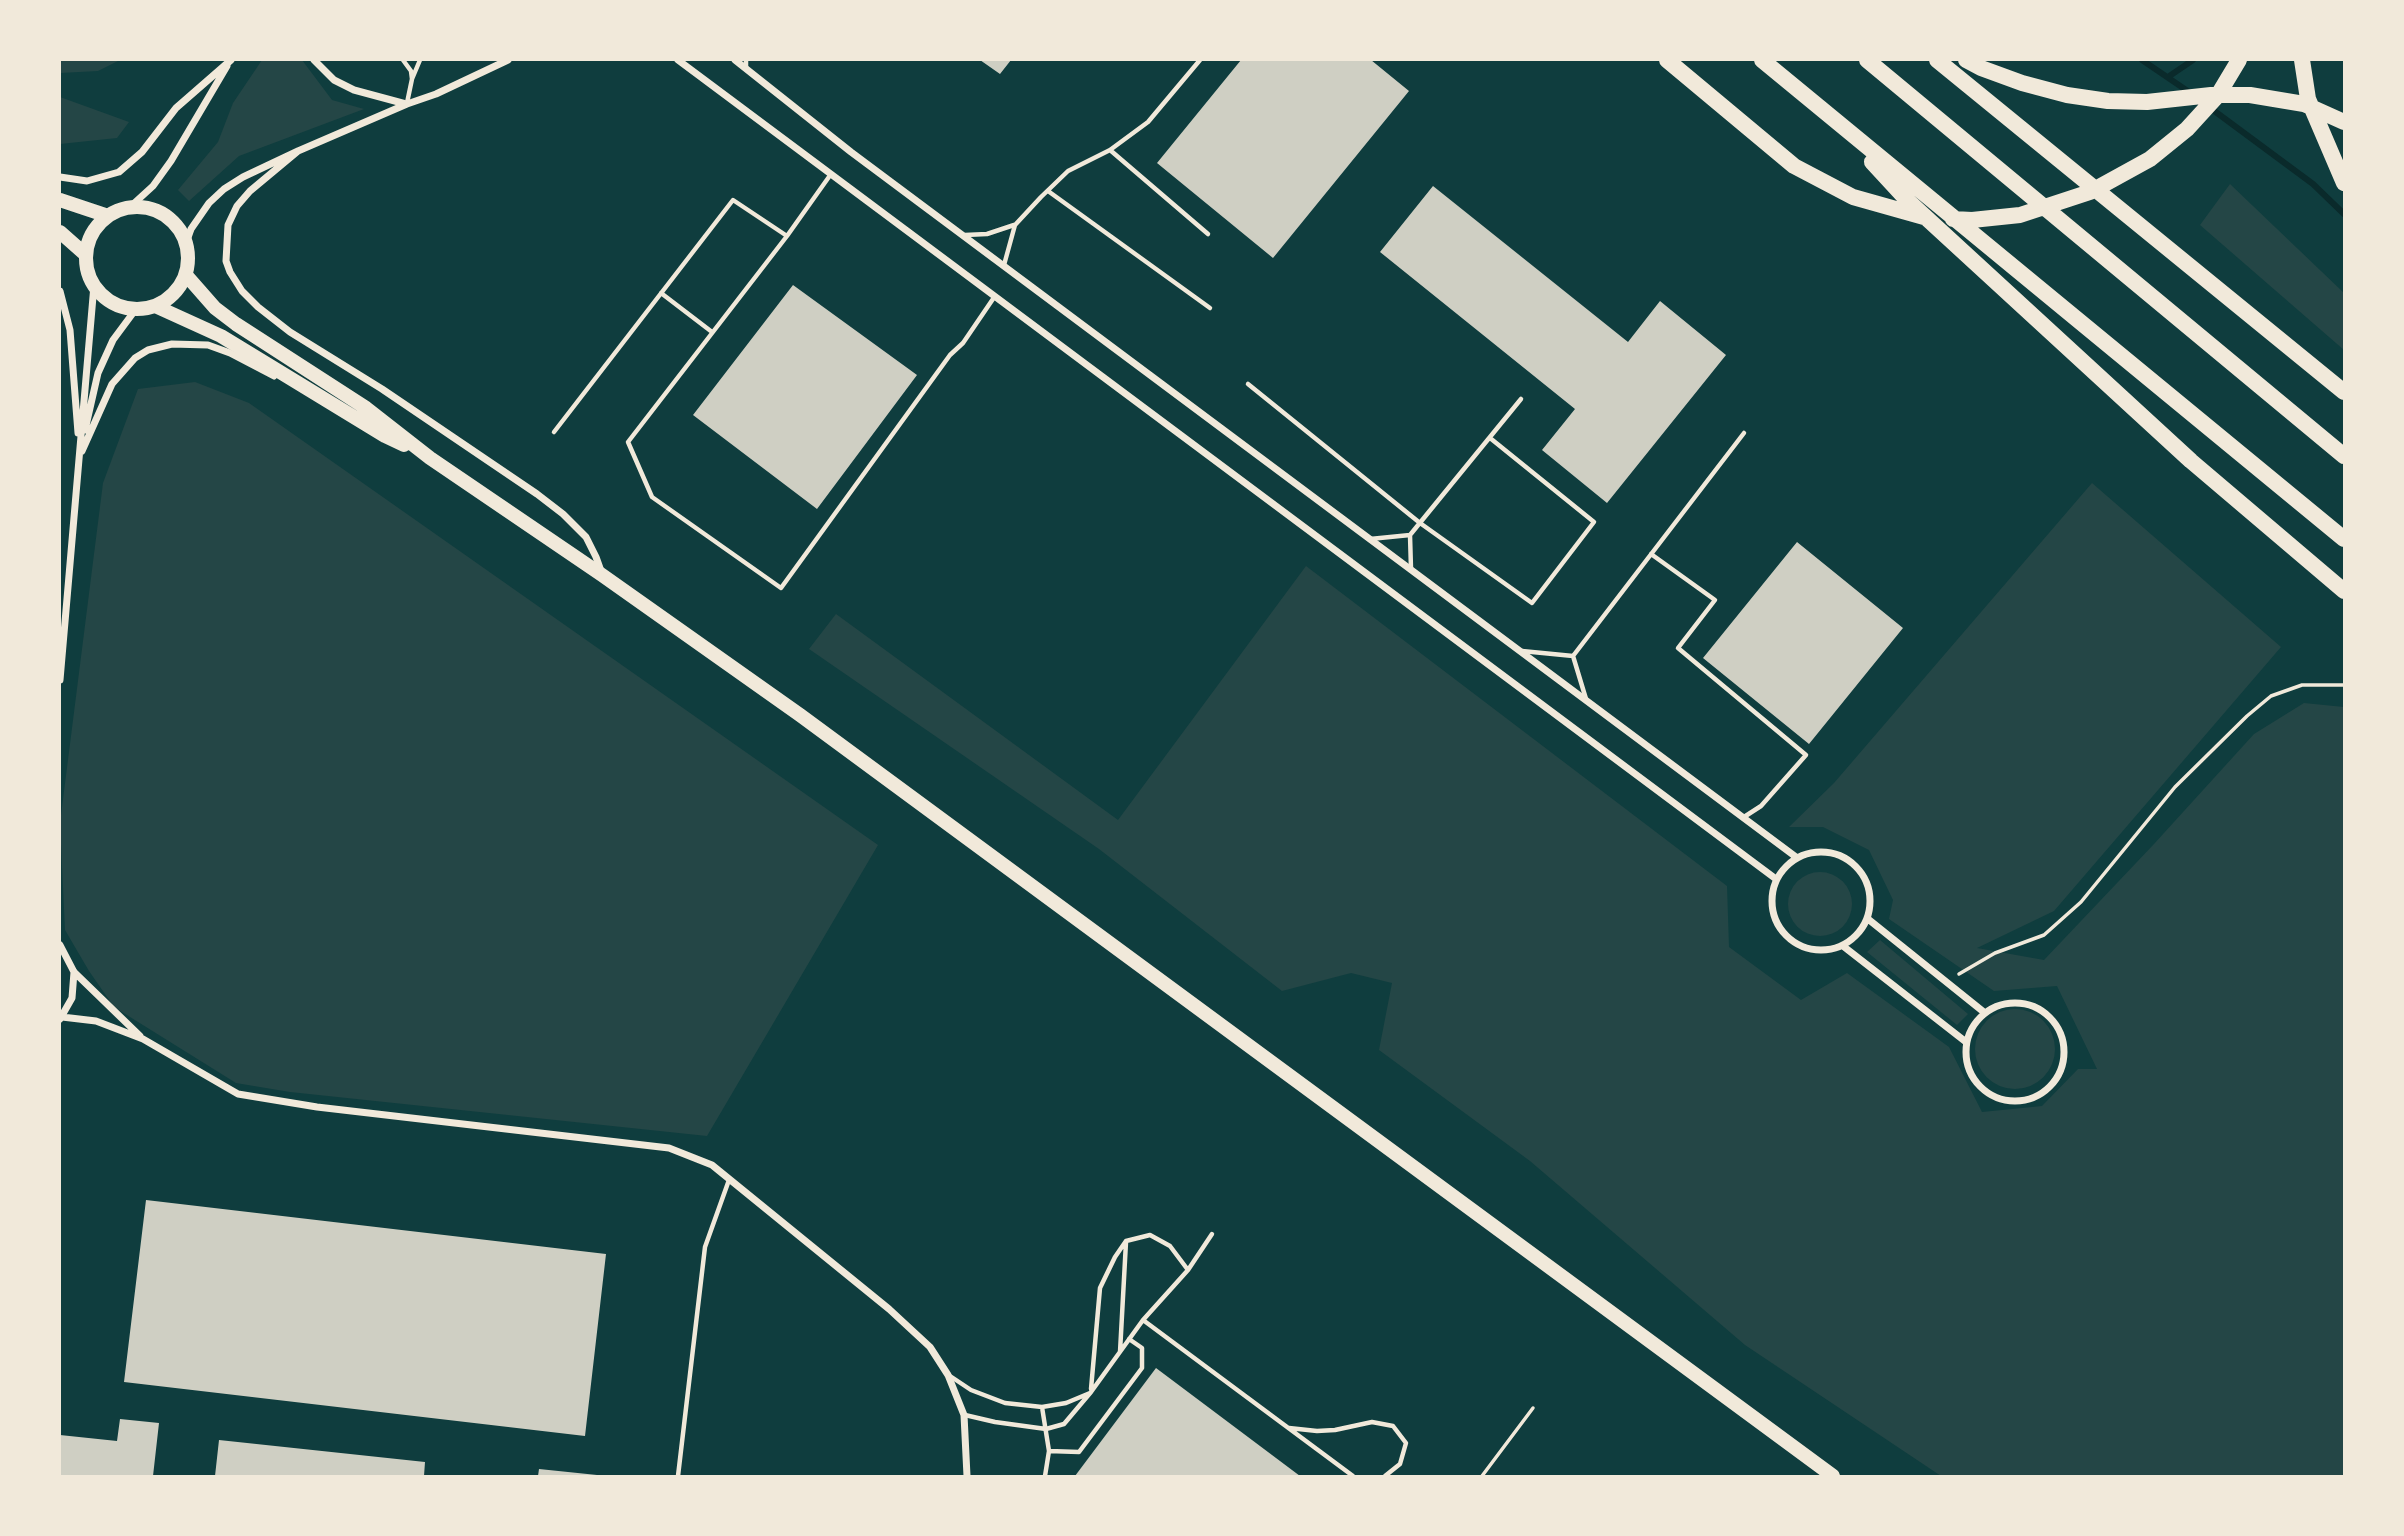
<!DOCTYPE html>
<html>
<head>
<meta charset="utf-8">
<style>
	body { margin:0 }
	#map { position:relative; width:2404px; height:1536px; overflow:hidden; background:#0f3d3e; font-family:Jost,sans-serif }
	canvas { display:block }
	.frame { position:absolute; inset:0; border:61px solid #f1e9da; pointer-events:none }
</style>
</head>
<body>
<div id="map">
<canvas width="2404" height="1536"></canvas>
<div class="frame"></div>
</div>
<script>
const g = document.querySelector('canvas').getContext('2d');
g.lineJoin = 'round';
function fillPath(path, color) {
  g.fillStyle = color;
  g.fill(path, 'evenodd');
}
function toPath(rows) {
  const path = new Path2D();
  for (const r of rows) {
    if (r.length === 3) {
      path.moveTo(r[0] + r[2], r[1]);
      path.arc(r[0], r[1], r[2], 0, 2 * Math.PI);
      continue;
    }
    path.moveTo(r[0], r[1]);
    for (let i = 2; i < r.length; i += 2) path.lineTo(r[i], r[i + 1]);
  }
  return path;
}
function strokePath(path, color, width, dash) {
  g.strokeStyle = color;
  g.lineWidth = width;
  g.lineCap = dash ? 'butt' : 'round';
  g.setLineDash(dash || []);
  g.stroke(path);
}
const green = toPath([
	[60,60,120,60,98,71,60,73],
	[262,60,302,60,332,100,364,109,239,156,189,201,178,190,218,142,233,103],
	[60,97,129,122,117,138,60,144],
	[2230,184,2344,293,2344,350,2200,225],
	[195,382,249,403,878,845,707,1136,290,1092,236,1083,114,1007,89,971,65,930,60,823,103,483,138,389],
	[2092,483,2281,647,2054,911,1977,948,2044,960,2154,844,2254,734,2304,703,2344,707,2344,1476,1941,1476,1745,1345,1530,1161,1379,1050,1392,983,1351,973,1282,991,1099,849,809,649,836,614,1118,820,1306,566,1727,886,1729,947,1801,1000,1847,973,1949,1047,1982,1112,2042,1106,2078,1069,2097,1069,2057,986,1994,991,1889,919,1893,900,1869,850,1823,827,1789,827,1834,783],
	[1820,904,32],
	[1880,940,1968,1014,1957,1025,1867,952],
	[2015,1049,40]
]);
const stream = toPath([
	[2142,60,2192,94],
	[2168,77,2193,60],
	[2209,107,2313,184,2344,214]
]);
const building = toPath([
	[980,60,1011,60,1000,74],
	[1241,60,1371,60,1409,91,1273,258,1157,163],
	[1433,186,1628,342,1660,301,1726,355,1607,503,1542,450,1575,409,1380,252],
	[793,285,917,375,817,509,693,415],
	[1797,542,1903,628,1809,744,1703,658],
	[146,1200,606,1254,585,1436,124,1382],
	[1156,1368,1300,1476,1075,1476],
	[120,1419,159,1423,153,1476,60,1476,60,1435,117,1441],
	[219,1440,425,1462,424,1476,215,1476],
	[539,1469,597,1475,597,1476,538,1476]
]);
const path = toPath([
	[1959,974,1995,953,2044,935,2081,902,2175,787,2247,716,2271,696,2302,685,2344,685],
	[1482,1476,1533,1408]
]);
const service = toPath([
	[403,60,411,71,412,79],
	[746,68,746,60],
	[407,103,412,79,420,60],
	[1110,150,1208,234],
	[831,174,787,236,628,442,652,497,781,588,950,355,963,343,995,296],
	[1048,191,1210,308],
	[965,235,987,234,1014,225],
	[1004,265,1015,225,1041,197,1068,171,1110,150,1148,122,1200,60],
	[661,293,712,332],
	[1248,384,1420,523,1532,603,1594,522,1490,438],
	[554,432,733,200,787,236],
	[1370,539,1410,535],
	[1651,554,1715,600,1678,648,1806,755,1761,806,1744,817],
	[1411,569,1410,535,1521,399],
	[1522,651,1573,656],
	[1573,656,1744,433],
	[1573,656,1586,699],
	[1143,1320,1353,1476],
	[1120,1352,1126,1242],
	[950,1376,971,1390,1005,1403,1042,1407,1066,1403,1090,1393],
	[1091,1389,1100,1288,1115,1257,1126,1241,1150,1235,1170,1246,1188,1270],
	[1042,1407,1049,1451,1045,1476],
	[965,1415,995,1422,1046,1429,1064,1424,1091,1392,1143,1320,1188,1270,1212,1234],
	[1289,1428,1317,1431,1335,1430,1372,1422,1393,1426,1406,1443,1400,1464,1385,1476],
	[1049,1451,1079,1452,1142,1368,1142,1348,1129,1339],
	[678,1476,705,1247,729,1180]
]);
const minor = toPath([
	[314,60,334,80,354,90,406,104],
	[678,60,1776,879],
	[735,60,851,152,1796,857],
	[298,151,250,191,237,206,228,225,226,261,230,272,242,291,258,307,290,332,382,389,537,494,563,514,586,537,596,557,601,571],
	[60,177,87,181,119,172,142,152,176,108,231,60],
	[130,207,153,186,171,161,227,66],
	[186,243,191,229,209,203,224,189,243,177,298,151,407,104,436,94,508,60],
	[60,291,70,330,78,433],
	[85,430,98,373,113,340,136,309],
	[82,451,112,384,135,358,148,350,172,344,208,345,230,353,274,376],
	[60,680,94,285],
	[1821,901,49],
	[1868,919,1985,1013],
	[60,945,74,972,140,1036],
	[1843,946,1966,1042],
	[2015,1052,49],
	[62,1017,96,1021,143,1039,238,1094,317,1107,669,1148,712,1165,889,1309,930,1347,948,1375,964,1415,967,1476],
	[60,1019,72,998,74,972]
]);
const primary = toPath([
	[60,200,108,216],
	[137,258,51],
	[60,232,86,255],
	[186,275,215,308,236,324,366,408,430,458,602,575,800,715,1833,1476],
	[155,306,221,336,385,436,404,445]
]);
const motorway = toPath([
	[1667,60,1794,166,1853,197,1924,217],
	[1762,60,2344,539],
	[1867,60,2344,456],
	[1937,60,2344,392],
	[1966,60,1981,68,2022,83,2067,95,2108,101,2147,102,2211,95,2250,95,2304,104,2344,122],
	[2302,60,2308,99,2344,183],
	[1872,162,1908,201,2191,461,2344,591],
	[1953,219,1972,220,2020,215,2090,192,2150,159,2187,129,2218,95,2239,60]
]);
fillPath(green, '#244646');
strokePath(stream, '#0a2a2b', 6);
fillPath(building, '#cfcfc3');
strokePath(path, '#f1e9da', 3.5);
strokePath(service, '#f1e9da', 4.5);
strokePath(minor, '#f1e9da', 7);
strokePath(primary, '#f1e9da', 14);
strokePath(motorway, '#f1e9da', 16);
</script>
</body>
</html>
